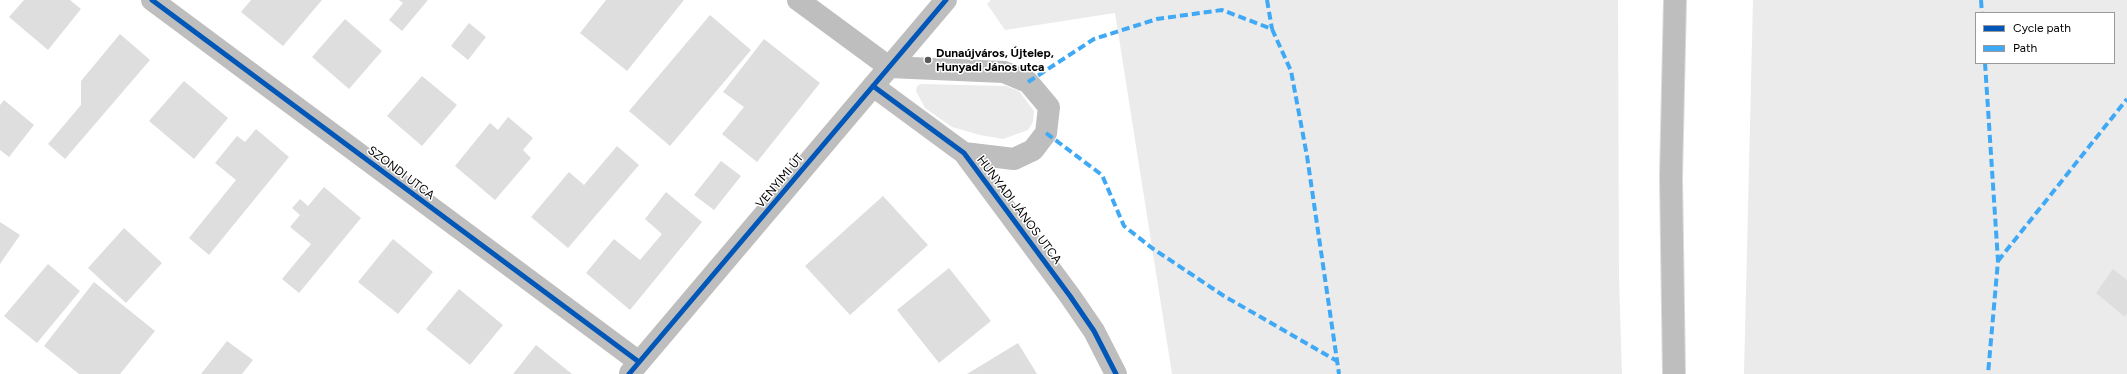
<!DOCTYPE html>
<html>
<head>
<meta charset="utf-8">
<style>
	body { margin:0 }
	#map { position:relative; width:2127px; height:374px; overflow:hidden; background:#fff; font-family:Figtree,sans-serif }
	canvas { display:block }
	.legend { position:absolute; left:1975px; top:12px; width:140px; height:52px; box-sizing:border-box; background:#fff; border:1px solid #999; margin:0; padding:5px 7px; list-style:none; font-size:12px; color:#000 }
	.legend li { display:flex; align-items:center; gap:8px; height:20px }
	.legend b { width:20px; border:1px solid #999 }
</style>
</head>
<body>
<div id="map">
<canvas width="2127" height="374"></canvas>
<ul class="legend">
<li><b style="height:5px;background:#0057b8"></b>Cycle path</li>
<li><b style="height:5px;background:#3fa9f5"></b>Path</li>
</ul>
</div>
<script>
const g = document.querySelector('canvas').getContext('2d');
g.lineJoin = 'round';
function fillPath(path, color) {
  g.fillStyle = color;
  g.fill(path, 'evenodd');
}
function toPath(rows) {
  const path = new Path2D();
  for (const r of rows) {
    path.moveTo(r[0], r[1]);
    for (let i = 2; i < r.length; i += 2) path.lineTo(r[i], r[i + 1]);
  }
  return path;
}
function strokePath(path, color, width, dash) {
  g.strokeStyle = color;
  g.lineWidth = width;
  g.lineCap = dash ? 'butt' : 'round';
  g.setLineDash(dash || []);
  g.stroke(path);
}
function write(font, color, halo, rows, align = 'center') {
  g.font = font + ' Figtree,sans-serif';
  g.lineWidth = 3;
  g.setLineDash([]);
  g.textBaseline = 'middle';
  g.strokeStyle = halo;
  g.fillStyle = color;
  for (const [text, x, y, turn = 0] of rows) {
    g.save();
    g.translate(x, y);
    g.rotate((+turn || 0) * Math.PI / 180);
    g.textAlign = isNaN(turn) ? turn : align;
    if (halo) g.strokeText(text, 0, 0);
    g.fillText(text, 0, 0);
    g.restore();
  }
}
const green = toPath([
	[991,0,1618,0,1619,278,1622,374,1172,374,1115,13,1005,30,987,4],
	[1753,0,2127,0,2127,374,1744,374],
	[1976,13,2114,13,2114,63,1976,63],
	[921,84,1006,86,1019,91,1034,111,1033,122,1028,130,1003,139,980,135,952,127,925,108,916,91,917,86]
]);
const building = toPath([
	[24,0,70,0,81,9,48,50,9,17],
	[251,0,322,0,283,46,241,12],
	[399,0,428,0,402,31,389,20,403,3],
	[606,0,684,0,627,71,580,33],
	[710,15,751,50,670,146,629,111],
	[345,19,382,51,349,89,312,57],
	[469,23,486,37,468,60,451,46],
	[120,34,150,60,65,159,48,144,81,105,81,81],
	[764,39,820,83,757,162,722,134,744,107,723,92],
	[422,76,457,105,422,146,387,116],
	[184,81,228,118,194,159,149,121],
	[4,100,34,125,9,157,0,150,0,105],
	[508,117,533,138,523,150,531,158,495,200,455,166,490,123,498,130],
	[256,129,289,157,209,255,189,238,236,180,215,163,237,136,245,142],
	[617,146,639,165,568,248,531,217,569,172,584,185],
	[721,161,741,176,714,210,694,195],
	[324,187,361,218,299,293,282,279,311,244,290,227,300,215,292,208,300,199,308,206],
	[666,192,702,222,630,310,586,273,614,239,640,260,662,234,645,219],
	[883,196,928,245,850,315,805,266],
	[0,222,20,235,0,264],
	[124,228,162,263,126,303,88,268],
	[393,239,433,272,398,314,358,282],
	[48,264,80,291,37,343,4,316],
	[949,268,991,321,939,363,897,310],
	[2113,269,2127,280,2127,313,2125,317,2096,293],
	[94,282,155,331,120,374,79,374,44,346],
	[459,289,503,325,470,365,426,329],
	[227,341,253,360,242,374,201,374],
	[1018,343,1037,374,967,374],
	[536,345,572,374,513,374]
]);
const minor = toPath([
	[152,0,639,362],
	[798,0,889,67],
	[889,67,1004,72,1028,82,1049,107,1046,133,1033,150,1014,159,964,153],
	[873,86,964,153,1070,296,1094,331,1116,374],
	[630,373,946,0]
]);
const major = toPath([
	[1674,374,1671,177,1675,0]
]);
const quiet = toPath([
	[1267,0,1272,29],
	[1981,0,1982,13],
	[1985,63,1998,261,1988,374],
	[1028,82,1094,39,1157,19,1222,10,1272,29,1291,71,1307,156,1339,374],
	[1046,133,1102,175,1124,226,1152,248,1224,296,1337,361],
	[1998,261,2127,99]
]);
const cycleway = toPath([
	[152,0,639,362],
	[873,86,964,153,1070,296,1094,331,1116,374],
	[629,374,946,0]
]);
const markers = [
	[928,60,4,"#595959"]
];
const poiNames = [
	["Dunaújváros, Újtelep,",936,53],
	["Hunyadi János utca",936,67]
];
const streetNames = [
	["SZONDI UTCA",401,173,37],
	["VENYIMI ÚT",780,181,-50],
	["HUNYADI JÁNOS UTCA",1019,210,53]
];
fillPath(green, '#ebebeb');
fillPath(building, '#dedede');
strokePath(major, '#dbdbdb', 24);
strokePath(minor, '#bebebe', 22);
strokePath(major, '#bebebe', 22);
strokePath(quiet, '#3fa9f5', 4, [8, 4]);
strokePath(cycleway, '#0057b8', 5);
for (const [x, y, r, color] of markers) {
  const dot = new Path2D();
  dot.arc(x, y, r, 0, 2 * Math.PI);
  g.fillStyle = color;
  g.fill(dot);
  strokePath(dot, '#fff', 1.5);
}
write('bold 12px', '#000', '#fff', poiNames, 'left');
write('12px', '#000', '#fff', streetNames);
</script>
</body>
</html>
